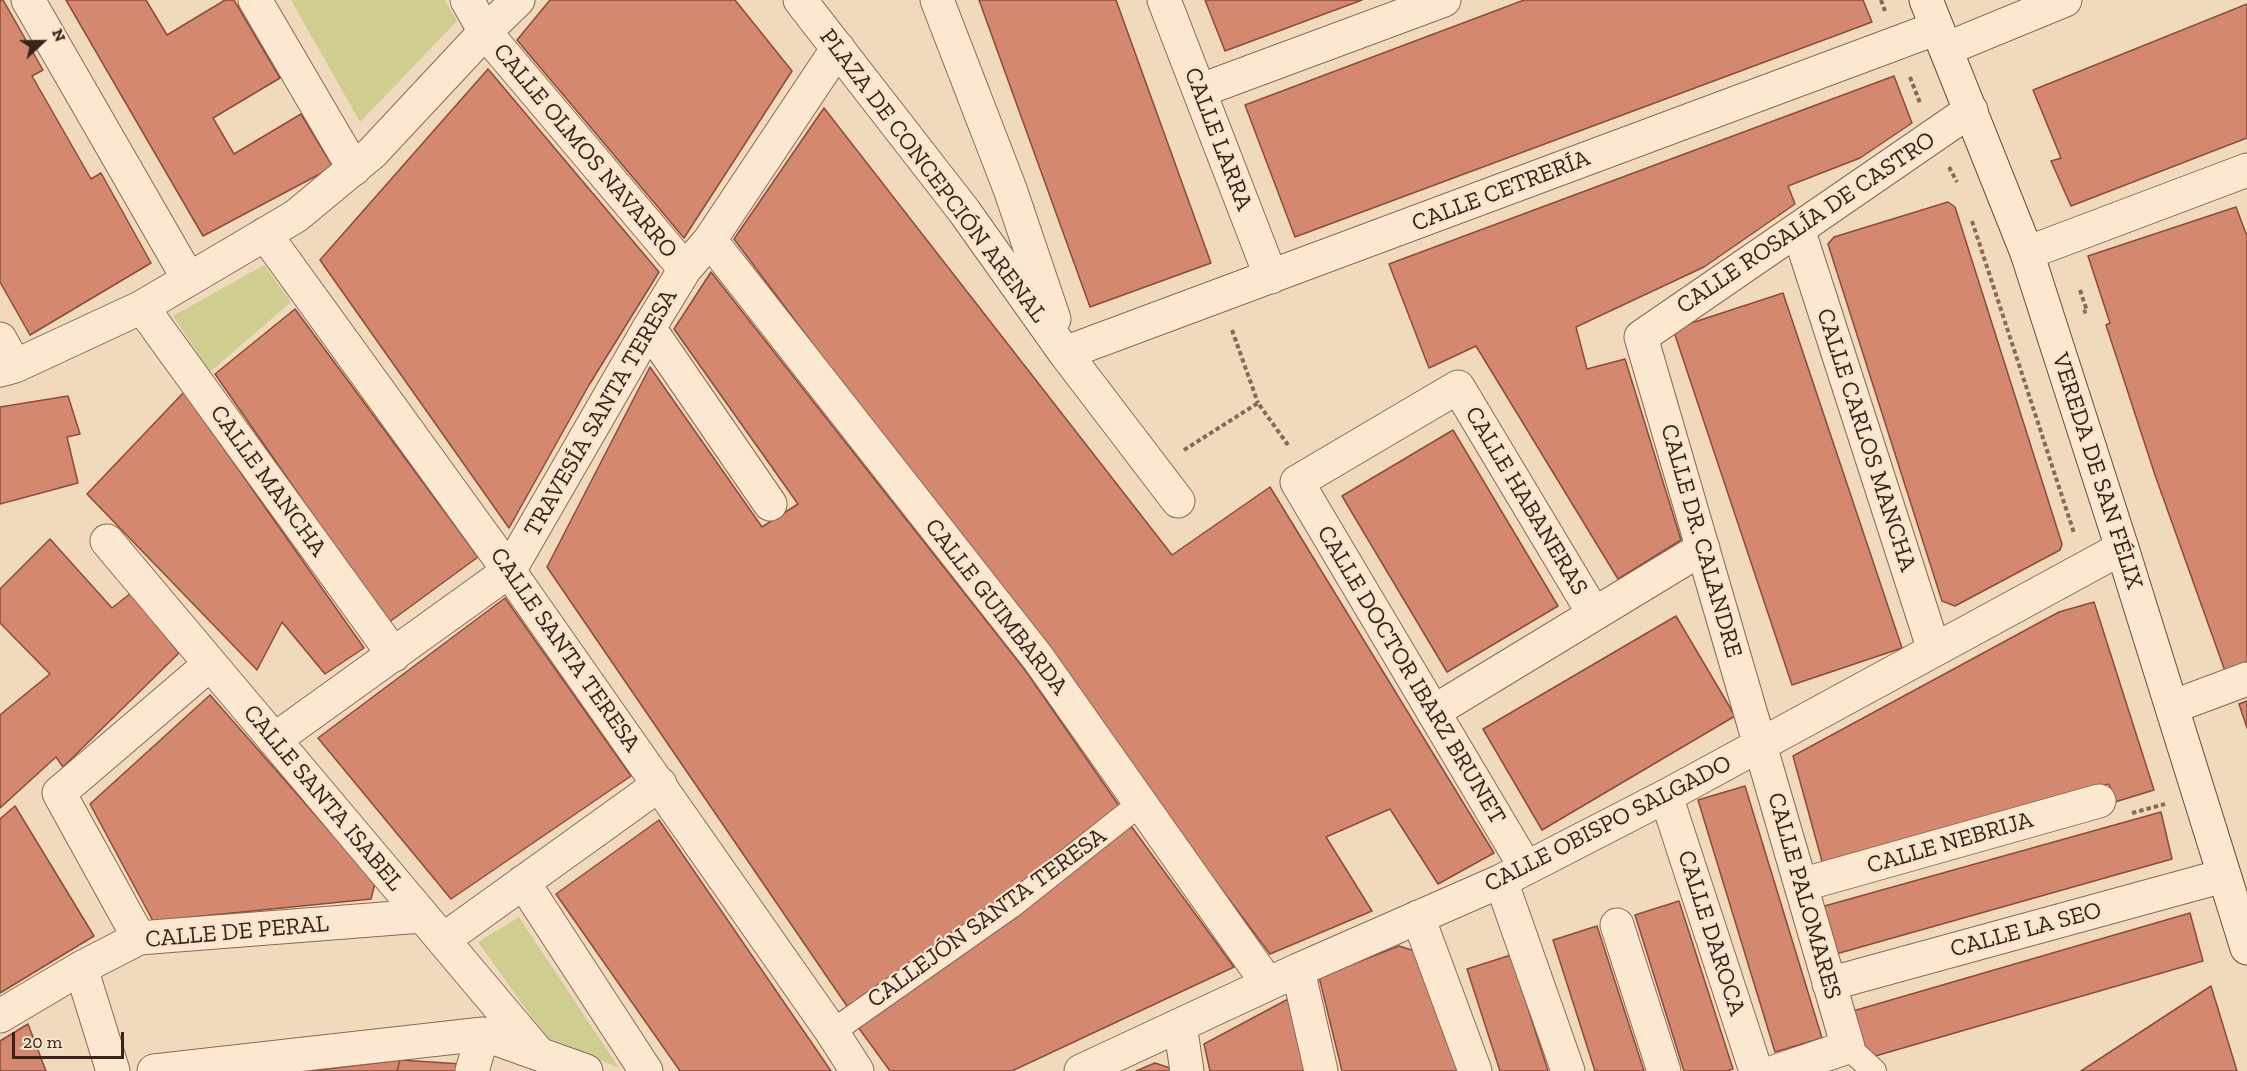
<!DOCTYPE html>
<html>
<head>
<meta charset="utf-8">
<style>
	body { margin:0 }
	#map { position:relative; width:2247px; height:1071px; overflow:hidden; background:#f1d9bd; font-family:"Zilla Slab",serif }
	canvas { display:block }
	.north { position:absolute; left:12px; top:12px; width:60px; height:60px; -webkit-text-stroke:4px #f8e4cd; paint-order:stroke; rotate:68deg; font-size:16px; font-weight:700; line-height:24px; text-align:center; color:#38241b }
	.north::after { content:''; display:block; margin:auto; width:21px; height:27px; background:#38241b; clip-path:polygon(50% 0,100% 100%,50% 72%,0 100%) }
	.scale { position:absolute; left:12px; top:1032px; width:112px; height:27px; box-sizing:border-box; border:3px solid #38241b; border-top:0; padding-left:8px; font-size:18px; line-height:21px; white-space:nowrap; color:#38241b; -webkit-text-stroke:4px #f8e4cd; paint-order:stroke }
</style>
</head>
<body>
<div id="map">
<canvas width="2247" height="1071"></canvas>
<div class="north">N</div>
<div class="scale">20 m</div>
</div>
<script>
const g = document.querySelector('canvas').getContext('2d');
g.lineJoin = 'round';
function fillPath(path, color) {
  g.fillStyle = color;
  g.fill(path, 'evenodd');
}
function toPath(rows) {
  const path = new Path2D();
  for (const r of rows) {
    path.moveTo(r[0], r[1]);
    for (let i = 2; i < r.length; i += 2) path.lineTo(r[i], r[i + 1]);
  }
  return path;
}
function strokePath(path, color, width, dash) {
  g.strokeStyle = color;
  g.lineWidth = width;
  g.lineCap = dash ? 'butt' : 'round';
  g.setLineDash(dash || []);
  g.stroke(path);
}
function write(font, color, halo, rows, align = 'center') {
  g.font = font + ' "Zilla Slab",serif';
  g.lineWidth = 4.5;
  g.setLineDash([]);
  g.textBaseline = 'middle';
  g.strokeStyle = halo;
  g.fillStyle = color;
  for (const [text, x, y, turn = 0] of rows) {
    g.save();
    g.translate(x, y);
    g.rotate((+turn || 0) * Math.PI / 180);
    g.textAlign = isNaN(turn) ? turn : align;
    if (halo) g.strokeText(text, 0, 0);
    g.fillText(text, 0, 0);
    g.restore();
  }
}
const green = toPath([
	[291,0,445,0,457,21,360,122],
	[264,265,291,302,210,372,173,316],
	[519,917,619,1068,546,1037,478,942]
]);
const building = toPath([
	[0,0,3,0,43,70,32,76,91,179,101,173,151,263,30,335,0,282,0,0],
	[66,0,146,0,167,35,225,0,234,0,280,78,213,118,234,154,301,114,333,167,203,236,66,0],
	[550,0,735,0,792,71,684,238,517,40,550,0],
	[979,0,1116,0,1211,263,1090,307,979,0],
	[1205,0,1362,0,1225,51,1205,0],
	[1524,0,1863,0,1872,22,1295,237,1245,105,1524,0],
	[2247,4,2247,138,2071,206,2051,161,2061,158,2033,90,2247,4],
	[488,69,659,272,589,385,509,528,320,260,488,69],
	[1894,76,1912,123,1860,158,1788,186,1795,204,1704,267,1576,327,1587,369,1625,359,1681,540,1618,579,1476,346,1429,368,1389,264,1894,76],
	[824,108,1172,555,1270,487,1494,853,1438,884,1390,809,1326,837,1372,911,1270,954,734,239,824,108],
	[1948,202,1955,207,2062,544,2060,550,1955,606,1942,601,1828,244,1834,237,1948,202],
	[2236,207,2247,236,2247,663,2225,671,2155,475,2106,325,2110,323,2088,256,2236,207],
	[711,272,1025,670,1122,810,849,1009,547,567,650,367,762,527,798,504,674,329,711,272],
	[1783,293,1902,648,1792,685,1673,329,1783,293],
	[295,309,478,557,388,623,215,374,295,309],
	[184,392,364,648,325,674,282,622,257,670,87,494,184,392],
	[68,396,80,434,67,437,78,483,0,504,0,407,68,396],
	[1453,430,1558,606,1447,672,1342,496,1453,430],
	[50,539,112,608,131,593,179,653,63,767,56,757,0,808,0,715,50,674,0,623,0,589,50,539],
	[505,598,631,776,451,899,318,738,505,598],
	[2094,602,2154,790,2115,802,2109,784,1823,865,1793,756,2059,612,2094,602],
	[1676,616,1735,716,1542,830,1483,729,1676,616],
	[210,695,375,883,371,899,153,921,90,804,210,695],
	[2247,701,2247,728,2239,704,2247,701],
	[1745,786,1822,1038,1775,1052,1698,800,1745,786],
	[15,806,94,936,0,993,0,819,15,806],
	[2161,812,2172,859,1836,954,1821,907,2161,812],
	[659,820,831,1071,680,1071,556,894,659,820],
	[1131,826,1234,967,1012,1071,890,1071,858,1027,1016,914,1131,826],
	[1679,901,1733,1069,1727,1071,1684,1071,1635,915,1679,901],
	[2190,913,2203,961,1865,1059,1853,1011,2190,913],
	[1597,926,1644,1071,1595,1071,1553,940,1597,926],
	[1399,946,1421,953,1461,1071,1342,1071,1319,977,1399,946],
	[1511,955,1548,1071,1500,1071,1467,969,1511,955],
	[2211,986,2237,1071,2081,1071,2211,986],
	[1292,997,1307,1071,1210,1071,1204,1044,1292,997],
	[28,1024,46,1071,0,1071,0,1041,28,1024],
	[400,1060,462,1064,460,1071,397,1071,400,1060],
	[400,1060,397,1071,311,1071,400,1060],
	[1155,1063,1170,1068,1171,1071,1136,1071,1155,1063]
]);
const path = toPath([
	[1881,0,1885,11],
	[1910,77,1920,103],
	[1949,167,1957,182],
	[1972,221,2074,533],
	[2080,290,2087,311,2083,312],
	[1232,330,1258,403],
	[1184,450,1258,403,1288,445],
	[2132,813,2165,804]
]);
const pedestrian = toPath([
	[832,1032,1011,906,1141,803],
	[1848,1047,1874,1071]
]);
const minor = toPath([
	[28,0,188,278],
	[255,0,354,169],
	[467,0,485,32,685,269],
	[800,0,964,211,1065,353,1178,501],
	[937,0,1010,189,1054,319],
	[1164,0,1271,277],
	[1946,49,2065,0],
	[1199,91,1444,0],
	[1798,229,1934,650],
	[265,234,509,571,832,1032,857,1071],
	[710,240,1038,658,1268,984],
	[2027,253,2247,170],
	[142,307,394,655],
	[649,328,770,504],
	[0,339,15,366],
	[1065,353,1937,28],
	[0,370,15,366,142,307,296,216,372,153,485,32,518,0],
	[107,541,539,1054],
	[2172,707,2247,679],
	[1433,712,1703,548],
	[274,740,509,571,649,328,685,269,710,240,838,48],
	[1666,796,1756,1071],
	[1526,868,1297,482,1458,387,1594,614],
	[1501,881,1568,1071],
	[523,882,646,1071],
	[1801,885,2099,801],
	[1418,917,1475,1071],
	[1617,925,1664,1071],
	[139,938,59,793,210,664],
	[443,940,660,784],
	[81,968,113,1071],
	[1298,970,1321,1071],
	[1829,984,2223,876],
	[0,1016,81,968,139,938,422,916],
	[1180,1025,1187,1071],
	[154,1071,483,1034,586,1071],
	[472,1071,483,1034],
	[1081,1071,1298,970,1501,881,1666,796,2122,548],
	[1777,1071,1848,1047,1641,337,1971,110]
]);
const secondary = toPath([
	[1926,0,2027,253,2122,548,2247,948]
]);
const streetNames = [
	["CALLE LARRA",1218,139,69],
	["CALLE OLMOS NAVARRO",585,151,50],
	["PLAZA DE CONCEPCIÓN ARENAL",933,176,53],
	["CALLE CETRERÍA",1501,191,-21],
	["CALLE ROSALÍA DE CASTRO",1806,223,-34],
	["TRAVESÍA SANTA TERESA",601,413,-60],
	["CALLE CARLOS MANCHA",1866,440,72],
	["VEREDA DE SAN FÉLIX",2097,471,72],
	["CALLE MANCHA",268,481,54],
	["CALLE HABANERAS",1526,501,59],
	["CALLE DR. CALANDRE",1701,541,74],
	["CALLE GUIMBARDA",996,607,52],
	["CALLE SANTA TERESA",565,650,55],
	["CALLE DOCTOR IBARZ BRUNET",1411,675,59],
	["CALLE SANTA ISABEL",323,798,50],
	["CALLE OBISPO SALGADO",1608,824,-27],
	["CALLE NEBRIJA",1950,843,-16],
	["CALLE PALOMARES",1804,896,74],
	["CALLEJÓN SANTA TERESA",987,918,-36],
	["CALLE LA SEO",2026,930,-15],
	["CALLE DE PERAL",237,932,-5],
	["CALLE DAROCA",1711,933,72]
];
fillPath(green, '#d0cd90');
fillPath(building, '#d3886f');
strokePath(building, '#8b4c38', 1.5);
strokePath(pedestrian, '#8a6855', 26);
strokePath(minor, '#8a6855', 35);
strokePath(secondary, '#6c4938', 35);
strokePath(path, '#8a6855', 4, [4.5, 3]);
strokePath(pedestrian, '#fce8d0', 24);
strokePath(minor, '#fce8d0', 33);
strokePath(secondary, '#fce8d0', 33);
write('24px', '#38241b', '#f8e4cd', streetNames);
</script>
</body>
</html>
